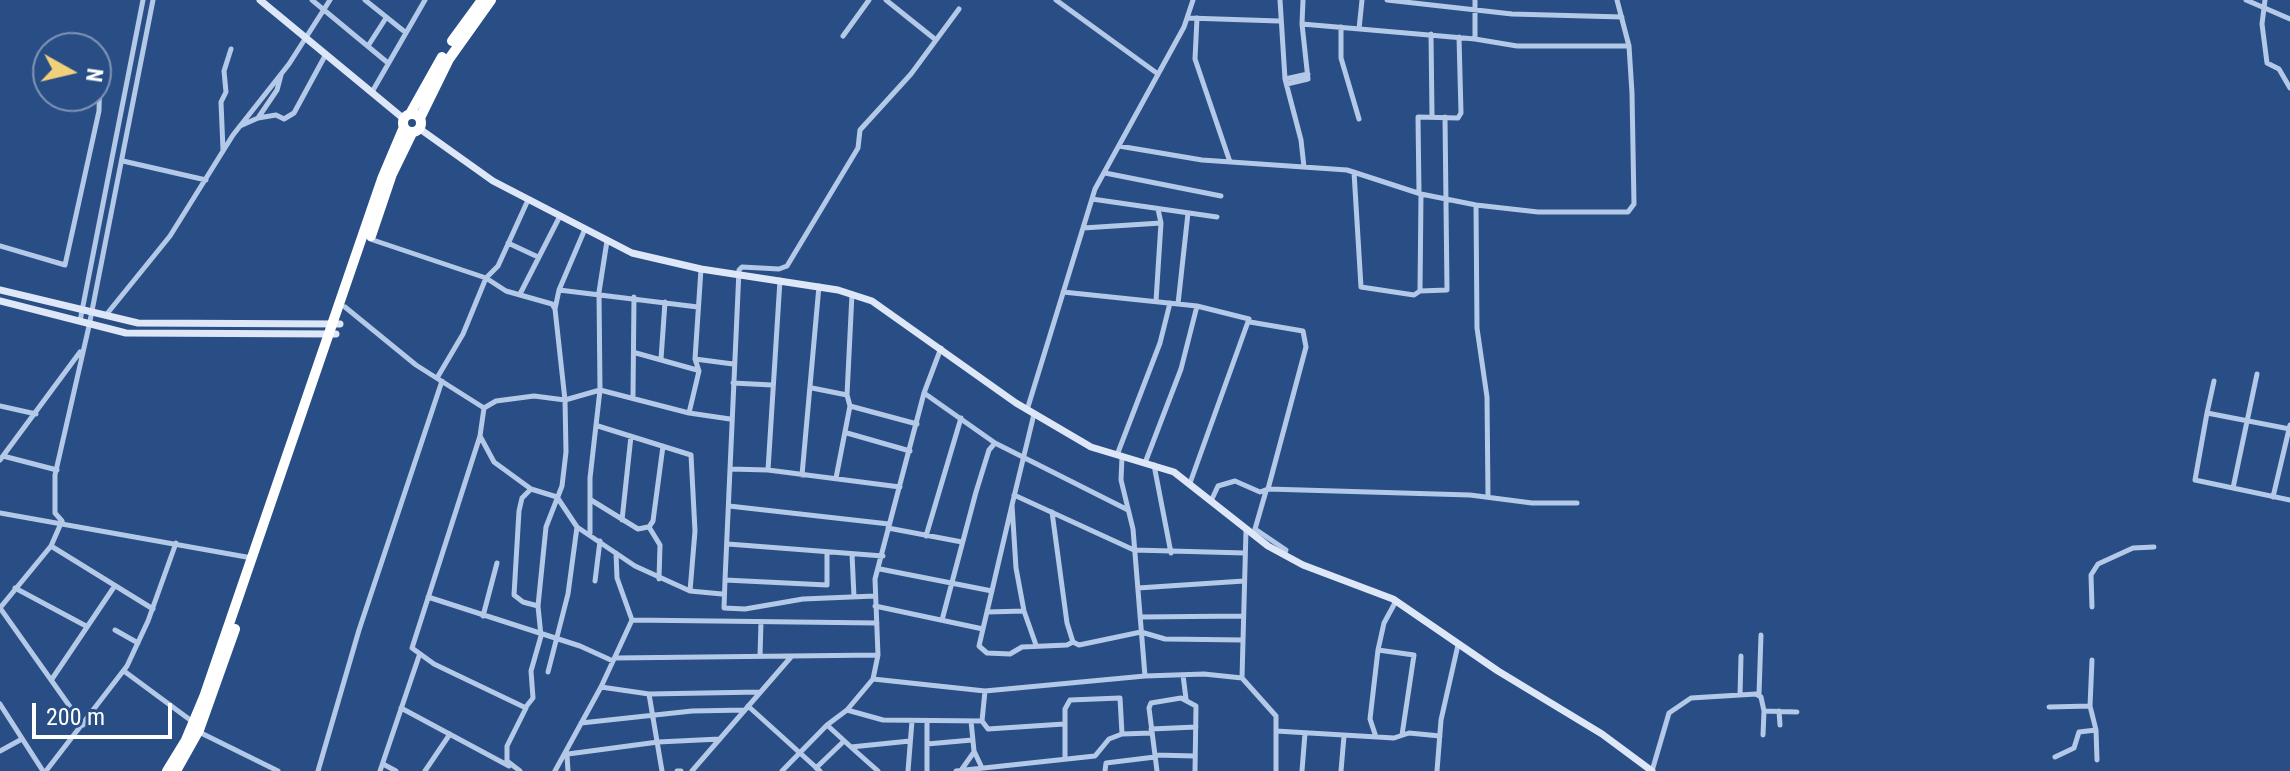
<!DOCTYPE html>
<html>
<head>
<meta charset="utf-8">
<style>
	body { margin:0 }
	#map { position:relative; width:2290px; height:771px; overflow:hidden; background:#294e85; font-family:"Roboto Condensed",sans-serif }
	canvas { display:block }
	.north { position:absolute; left:32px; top:32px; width:80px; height:80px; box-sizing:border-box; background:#294e85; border:2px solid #7f95b6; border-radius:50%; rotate:98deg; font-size:22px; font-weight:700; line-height:32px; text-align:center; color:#fff }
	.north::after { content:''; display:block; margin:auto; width:28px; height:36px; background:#eed17a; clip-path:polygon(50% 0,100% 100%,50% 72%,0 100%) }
	.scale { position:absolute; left:32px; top:703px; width:140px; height:36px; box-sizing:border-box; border:4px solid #fff; border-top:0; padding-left:10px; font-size:24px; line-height:28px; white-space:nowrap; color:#fff; -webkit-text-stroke:6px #294e85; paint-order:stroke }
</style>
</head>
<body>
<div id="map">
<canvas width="2290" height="771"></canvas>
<div class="north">N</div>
<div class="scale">200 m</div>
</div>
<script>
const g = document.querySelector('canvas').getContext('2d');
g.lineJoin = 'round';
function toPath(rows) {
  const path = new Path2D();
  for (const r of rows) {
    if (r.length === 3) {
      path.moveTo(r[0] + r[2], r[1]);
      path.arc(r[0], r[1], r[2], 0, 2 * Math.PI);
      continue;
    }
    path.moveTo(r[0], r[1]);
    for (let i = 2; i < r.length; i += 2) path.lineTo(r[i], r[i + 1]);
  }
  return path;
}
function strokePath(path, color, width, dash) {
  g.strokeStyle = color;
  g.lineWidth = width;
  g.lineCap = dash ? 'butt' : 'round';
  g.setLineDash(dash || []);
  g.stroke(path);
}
const street = toPath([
	[312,0,388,63],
	[365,0,405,32],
	[886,0,936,40],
	[1056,0,1158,74],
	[1280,0,1285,79,1301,140,1304,167],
	[1387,0,1512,14,1622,17],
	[2246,0,2290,19],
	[2265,0,2262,24,2267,63,2279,69,2290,88],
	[1188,18,1279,21],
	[1197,18,1195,59,1230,162],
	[1302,24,1475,39,1517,46,1629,46],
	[1341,27,1341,58,1359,119],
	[1359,29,1362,0],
	[1431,34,1432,115],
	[843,36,869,0],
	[1475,39,1475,0],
	[368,46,386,18],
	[1285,79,1308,74],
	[1287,84,1308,79,1302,24,1303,0],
	[372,92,425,0],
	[258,118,277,90,281,75],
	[240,126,258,118,276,115,284,119,294,113,326,54],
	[1119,146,1202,160,1347,170,1421,194,1476,205,1538,212,1628,212,1634,204,1632,93,1629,46,1617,0],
	[223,150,221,102,226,92,224,71,231,49],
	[123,161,206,180],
	[1354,172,1361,287,1414,295,1420,291,1447,290,1445,117],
	[1105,173,1221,196],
	[1419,193,1418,117,1458,118,1461,113,1459,37],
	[1092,199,1217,217],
	[1476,205,1477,328,1487,397,1488,496],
	[1083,228,1161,223],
	[585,229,559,290,555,309,565,400,600,390,590,478,590,533],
	[370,239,486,278,506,291,552,304,555,309],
	[607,241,599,292,600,390,689,413,730,419],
	[508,243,538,257],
	[0,246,65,265,99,111,100,74],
	[559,290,698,307],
	[1420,291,1421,194],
	[1063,292,1197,306,1249,319,1190,483],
	[520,294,560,216],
	[1156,301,1161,223,1158,209],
	[1178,304,1188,213],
	[345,307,416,365,484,408],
	[106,315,170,236,233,135,289,64,330,0],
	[80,321,143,0],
	[1250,322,1303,331,1306,347,1268,489],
	[636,353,697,370],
	[661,359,665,302],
	[695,359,733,364],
	[437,378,463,334,486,278,498,266,528,200],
	[733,383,772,385],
	[812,388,847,395,850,406,836,478],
	[924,393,995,443,1128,510],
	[847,395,852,294],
	[633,396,634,297],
	[0,406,36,414],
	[850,406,917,424],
	[1027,410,1095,189,1184,27,1193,0],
	[689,413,699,371,695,359,701,269],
	[2207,413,2214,381],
	[1034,414,1012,505,1016,568,1024,611,1036,645],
	[598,426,691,455,695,531,690,591],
	[2290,429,2207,413,2195,480,2290,500],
	[847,433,910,451],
	[480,436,494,462,531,489,557,497,577,527,635,566,690,591,722,594],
	[1117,455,1160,343,1170,303],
	[3,456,57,470],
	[1122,457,1121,480,1133,529,1145,676],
	[0,460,80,352],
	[1145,463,1181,369,1197,306],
	[1154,465,1171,553],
	[730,469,768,470,900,487],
	[768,470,780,280],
	[802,475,819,286],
	[2233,488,2257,374],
	[531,489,522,498,519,511,514,595,523,602,538,606],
	[1266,491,1255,529,1286,550,1284,555],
	[1014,495,1134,550,1245,553],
	[2273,497,2290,425],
	[591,500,638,529,648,527],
	[1211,501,1218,486,1235,481,1260,492,1268,489,1470,495,1532,503,1577,503],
	[1012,505,979,646,987,653,1010,654,1022,647,1067,645,1073,642],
	[729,506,889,524],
	[1052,512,1067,623,1073,642,1079,645,1141,632,1165,639,1243,640],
	[0,513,252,558],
	[622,520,631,436],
	[62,521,55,513,55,475,89,326,153,0],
	[62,521,51,546,0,608,83,725],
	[649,527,653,521,663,446],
	[649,527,660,545,659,579],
	[888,528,962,542],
	[926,536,961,418],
	[728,544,883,556],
	[51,546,153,609],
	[827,553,827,585,725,580,739,270,742,267,779,269,787,266,858,148,860,130,911,74,959,9],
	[852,554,854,597],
	[880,569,992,591],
	[725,580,724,608,745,609,803,599,875,596],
	[595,581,600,541],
	[15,588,86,626],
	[1138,588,1244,581],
	[428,597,580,646,613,661],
	[875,606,983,629],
	[2092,607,2091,575,2098,564,2133,548,2154,547],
	[987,612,1024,611],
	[483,616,497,563],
	[1140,617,1243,616],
	[632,620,877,623],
	[942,620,976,492,989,450,995,443],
	[115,630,138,643],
	[1378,650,1414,655,1402,735],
	[760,656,761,622],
	[615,658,878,655],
	[124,671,193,722],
	[548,672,568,594,577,527],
	[1183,675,1186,699],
	[1242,678,1246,530],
	[52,679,114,587],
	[873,679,985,691,1145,676,1204,674,1242,678,1276,716,1276,771],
	[601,687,649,694,760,692],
	[649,694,662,771],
	[1759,694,1761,635],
	[1740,695,1741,656],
	[0,704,43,771],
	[748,706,820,771],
	[2049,707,2090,706,2092,660],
	[401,708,509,766],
	[847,710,883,720,982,721,988,729,1064,724],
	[1779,711,1780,725],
	[971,721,974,751,982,768],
	[982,721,985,691],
	[581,723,692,711,745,710],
	[827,725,851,747,910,741],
	[1151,729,1196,727],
	[2096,730,2097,760],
	[1276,731,1394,738,1409,733,1440,736],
	[199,732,278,771],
	[1763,735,1764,711],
	[1376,737,1370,719,1378,650,1384,623,1396,601],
	[927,744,972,740],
	[852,748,878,771],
	[0,751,22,739],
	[568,754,658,742,720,739],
	[567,755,568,771],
	[1155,755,1195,756],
	[2055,757,2074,748,2079,732,2096,730,2090,706],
	[1065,759,1065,709,1070,700,1120,698,1122,734],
	[383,764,396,771],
	[816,768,844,741],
	[962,769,974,752],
	[46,771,127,666,148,621,176,543],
	[318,771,359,630,442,381],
	[380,771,419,656],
	[425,771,450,734],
	[520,771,507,761,507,746,526,708,434,664,412,648,480,436,484,408,496,401,534,396,565,400,566,452,562,486,546,527,538,606,541,636,531,671,533,698,525,708],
	[555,771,601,687,632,620,617,578,616,553],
	[677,771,681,771],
	[692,771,791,657],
	[782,771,827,725,847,710,873,679,878,655,875,579,924,393,941,348],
	[908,771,912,721],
	[927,771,927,722],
	[956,771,1095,756,1109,739,1122,734,1152,733],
	[1105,771,1106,763,1155,757],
	[1157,771,1149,708,1151,703,1181,698,1196,706,1195,771],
	[1302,771,1305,733],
	[1341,771,1344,736],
	[1437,771,1441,720,1458,645],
	[1652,771,1669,713,1691,698,1756,694,1761,697,1764,711,1797,712]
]);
const secondary = toPath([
	[260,0,404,119],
	[420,129,493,181,632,253,701,269,838,290,872,301,1016,403,1091,447,1174,472,1268,546,1303,565,1393,599,1498,671,1602,734,1652,771],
	[0,290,138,323,340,324],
	[0,301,126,333,336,334]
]);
const highway = toPath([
	[452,41,482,0],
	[412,123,9],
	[410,114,442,57],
	[420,118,449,59,491,0],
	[371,236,392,174,412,133],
	[167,771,186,740,204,697,382,179,404,127],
	[176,771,199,730,235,629]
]);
strokePath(street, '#b3c9e7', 5);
strokePath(secondary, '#dde7f7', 7);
strokePath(highway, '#fff', 10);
</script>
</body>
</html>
